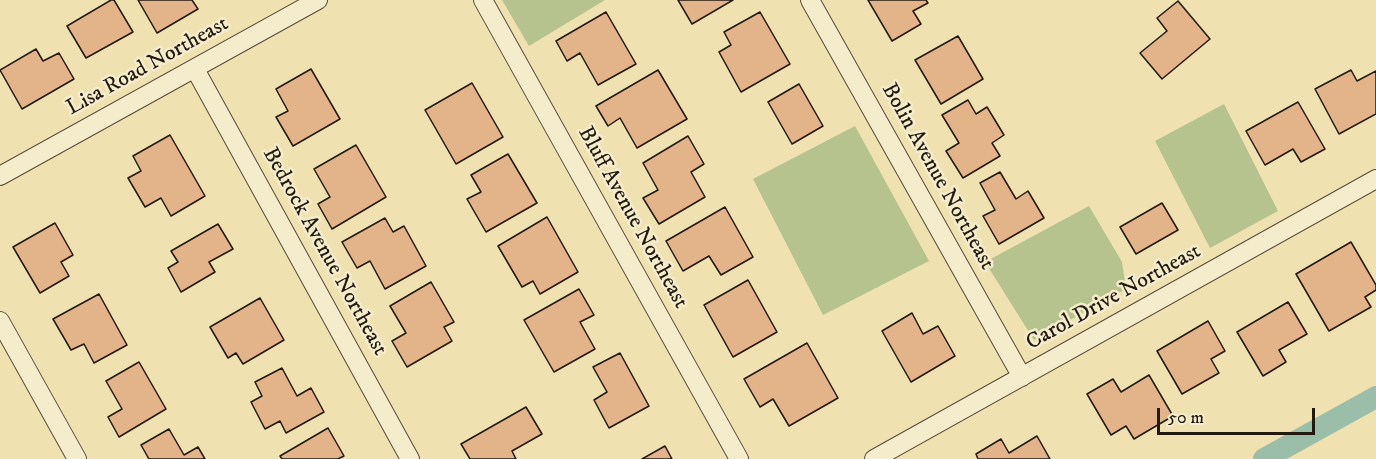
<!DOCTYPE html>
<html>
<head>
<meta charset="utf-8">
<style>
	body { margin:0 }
	#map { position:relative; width:1376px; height:459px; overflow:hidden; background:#f0e1b1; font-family:"IM FELL DW Pica",serif }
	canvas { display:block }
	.scale { position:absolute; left:1157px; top:408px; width:158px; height:27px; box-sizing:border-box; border:3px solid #22190f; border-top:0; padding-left:8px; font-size:18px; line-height:21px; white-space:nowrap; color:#22190f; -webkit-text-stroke:4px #f5eccc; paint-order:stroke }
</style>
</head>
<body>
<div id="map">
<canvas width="1376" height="459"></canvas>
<div class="scale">50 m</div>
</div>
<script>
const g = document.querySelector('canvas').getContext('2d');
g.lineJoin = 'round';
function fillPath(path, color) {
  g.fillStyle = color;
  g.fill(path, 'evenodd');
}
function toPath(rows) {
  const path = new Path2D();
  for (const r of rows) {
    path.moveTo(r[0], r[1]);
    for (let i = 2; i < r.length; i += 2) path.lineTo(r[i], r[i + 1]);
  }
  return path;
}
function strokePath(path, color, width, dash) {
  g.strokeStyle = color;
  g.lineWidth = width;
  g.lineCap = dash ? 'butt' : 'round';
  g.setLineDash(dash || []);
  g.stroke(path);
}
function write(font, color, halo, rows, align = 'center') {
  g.font = font + ' "IM FELL DW Pica",serif';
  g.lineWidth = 5;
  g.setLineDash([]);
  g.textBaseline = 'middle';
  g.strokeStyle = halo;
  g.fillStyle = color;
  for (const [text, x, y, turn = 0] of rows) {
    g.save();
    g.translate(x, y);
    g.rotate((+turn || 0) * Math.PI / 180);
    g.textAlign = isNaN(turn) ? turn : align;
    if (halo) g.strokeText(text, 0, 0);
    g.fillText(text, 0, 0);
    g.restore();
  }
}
const green = toPath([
	[502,0,605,0,529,46],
	[1224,104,1278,211,1210,248,1155,141],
	[855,126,929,261,823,315,753,179],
	[1089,206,1122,262,1126,289,1034,340,985,262]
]);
const canal = toPath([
	[1264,459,1376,397]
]);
const building = toPath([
	[111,0,114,0,133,32,86,58,67,26,111,0],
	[138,0,192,0,198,9,157,33,138,0],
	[678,0,733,0,692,24,678,0],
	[868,0,926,0,928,3,913,11,921,24,892,41,868,0],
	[1178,1,1210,39,1162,79,1140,53,1167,31,1157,18,1178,1],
	[606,12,636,64,598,85,580,53,567,61,556,41,606,12],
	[760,12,790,64,741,92,719,52,731,45,724,32,760,12],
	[958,36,983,79,941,104,915,60,958,36],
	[36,49,43,61,59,53,74,79,22,109,0,70,36,49],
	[311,69,340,119,293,146,276,117,288,111,276,89,311,69],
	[658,70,687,119,637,148,620,118,608,126,596,106,658,70],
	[1351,70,1357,81,1376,71,1376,114,1339,134,1315,89,1351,70],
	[472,83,503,137,456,164,425,110,472,83],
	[799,84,823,126,792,144,768,102,799,84],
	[968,100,976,114,987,107,1004,135,992,143,1000,156,963,178,946,151,959,143,942,115,968,100],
	[1298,102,1325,149,1301,162,1293,149,1265,165,1246,131,1298,102],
	[170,135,205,196,171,216,161,198,145,207,128,178,141,171,133,156,170,135],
	[688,136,704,164,691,172,705,197,659,224,643,198,658,190,643,163,688,136],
	[356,145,386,197,332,229,318,204,330,197,314,169,356,145],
	[508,154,537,203,486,232,467,199,481,192,471,175,508,154],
	[1000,172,1016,199,1028,191,1044,218,999,244,983,216,995,210,980,183,1000,172],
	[1162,203,1178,230,1136,254,1120,227,1162,203],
	[725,207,753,257,721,275,709,256,683,271,666,241,725,207],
	[547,217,578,272,540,294,533,281,522,287,498,246,547,217],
	[385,218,393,232,404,226,426,266,385,289,370,261,357,268,342,242,385,218],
	[55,223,73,255,61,262,69,276,40,293,13,247,55,223],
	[218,224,233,249,209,262,215,272,181,292,168,268,178,262,171,251,218,224],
	[1351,242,1376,285,1376,290,1365,297,1371,307,1329,331,1296,274,1351,242],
	[748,280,777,332,733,357,704,305,748,280],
	[431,282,454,322,444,327,452,341,407,367,392,341,406,333,390,306,431,282],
	[579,289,594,315,580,322,595,349,554,372,524,320,579,289],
	[99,294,127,345,94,363,84,344,71,350,53,319,99,294],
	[260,298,284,340,243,364,236,353,228,358,210,327,260,298],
	[1288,302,1307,334,1279,350,1286,362,1263,376,1237,332,1288,302],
	[912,313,923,334,938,326,955,356,911,382,882,331,912,313],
	[1208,321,1225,351,1211,359,1219,373,1182,394,1157,351,1208,321],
	[807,343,838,398,789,426,773,399,760,407,744,379,807,343],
	[620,353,649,406,609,428,594,400,607,392,593,367,620,353],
	[139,362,166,409,119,437,108,417,122,409,106,381,139,362],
	[282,368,297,396,311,388,324,412,286,433,280,421,265,429,251,402,262,396,255,382,282,368],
	[1149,375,1173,416,1134,439,1126,426,1111,435,1087,394,1113,379,1121,392,1149,375],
	[526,407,542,434,512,451,516,459,470,459,461,444,526,407],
	[328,428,344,456,338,459,282,459,280,456,328,428],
	[169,429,184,455,198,447,205,459,149,459,141,445,169,429],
	[1037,436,1050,459,978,459,976,454,1001,439,1009,453,1037,436],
	[665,446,672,459,642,459,665,446]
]);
const street = toPath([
	[483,0,739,459],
	[810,0,1022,377],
	[195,69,410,459],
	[0,176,318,0],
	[0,321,77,459],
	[874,459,1376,179]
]);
const streetNames = [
	["Lisa Road Northeast",148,67,-29],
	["Bolin Avenue Northeast",937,177,61],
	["Bluff Avenue Northeast",632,218,61],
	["Bedrock Avenue Northeast",324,252,61],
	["Carol Drive Northeast",1114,298,-29]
];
fillPath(green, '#b6c38e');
strokePath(canal, '#9bbea8', 22);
fillPath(building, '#e3b38a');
strokePath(building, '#22190f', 1.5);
strokePath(street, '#564b38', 20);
strokePath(street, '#f5eccc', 18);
write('22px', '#22190f', '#f5eccc', streetNames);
</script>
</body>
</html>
